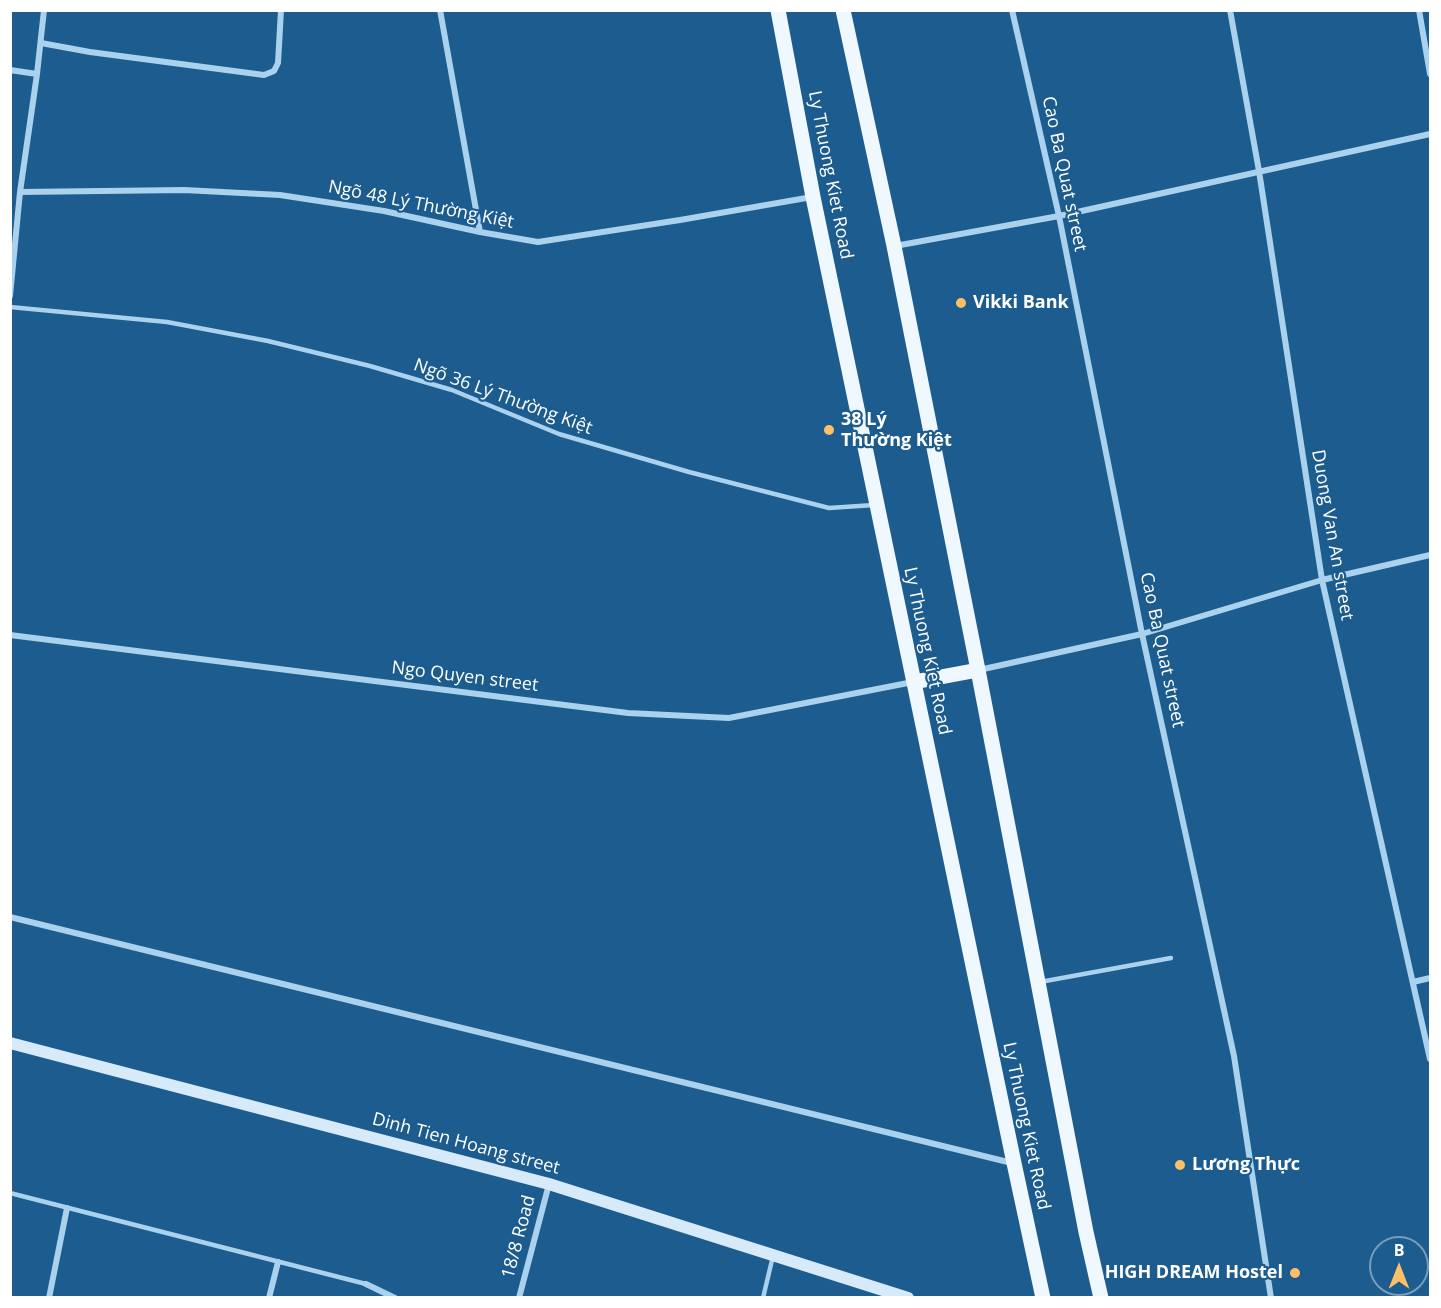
<!DOCTYPE html>
<html>
<head>
<meta charset="utf-8">
<style>
	body { margin:0 }
	#map { position:relative; width:1441px; height:1308px; overflow:hidden; background:#1c5c8e; font-family:"Open Sans",sans-serif }
	canvas { display:block }
	.frame { position:absolute; inset:0; border:12px solid #fff; pointer-events:none }
	.north { position:absolute; left:1369px; top:1236px; width:60px; height:60px; box-sizing:border-box; background:#1c5c8e; border:2px solid #779dbb; border-radius:50%; rotate:0deg; font-size:16px; font-weight:700; line-height:24px; text-align:center; color:#fff }
	.north::after { content:''; display:block; margin:auto; width:21px; height:27px; background:#fdc067; clip-path:polygon(50% 0,100% 100%,50% 72%,0 100%) }
</style>
</head>
<body>
<div id="map">
<canvas width="1441" height="1308"></canvas>
<div class="frame"></div>
<div class="north">B</div>
</div>
<script>
const g = document.querySelector('canvas').getContext('2d');
g.lineJoin = 'round';
function toPath(rows) {
  const path = new Path2D();
  for (const r of rows) {
    path.moveTo(r[0], r[1]);
    for (let i = 2; i < r.length; i += 2) path.lineTo(r[i], r[i + 1]);
  }
  return path;
}
function strokePath(path, color, width, dash) {
  g.strokeStyle = color;
  g.lineWidth = width;
  g.lineCap = dash ? 'butt' : 'round';
  g.setLineDash(dash || []);
  g.stroke(path);
}
function write(font, color, halo, rows, align = 'center') {
  g.font = font + ' "Open Sans",sans-serif';
  g.lineWidth = 4.5;
  g.setLineDash([]);
  g.textBaseline = 'middle';
  g.strokeStyle = halo;
  g.fillStyle = color;
  for (const [text, x, y, turn = 0] of rows) {
    g.save();
    g.translate(x, y);
    g.rotate((+turn || 0) * Math.PI / 180);
    g.textAlign = isNaN(turn) ? turn : align;
    if (halo) g.strokeText(text, 0, 0);
    g.fillText(text, 0, 0);
    g.restore();
  }
}
const lane = toPath([
	[10,307,167,322,268,341,370,366,452,390,559,434,689,472,829,508,874,505],
	[1040,982,1171,958],
	[10,1193,366,1284],
	[763,1298,773,1256]
]);
const street = toPath([
	[440,10,480,232],
	[1012,10,1059,216,1142,634,1234,1056,1271,1298],
	[1230,10,1259,171,1322,580,1430,1059],
	[1419,10,1430,74],
	[41,43,90,52,264,75,274,71,278,63,281,10],
	[10,70,37,74],
	[20,192,184,190,280,195,384,211,480,232,538,242,680,220,812,197],
	[895,246,1059,216,1430,134],
	[10,296,20,192,37,74,44,10],
	[10,635,628,713,729,718,913,682],
	[979,670,1142,634,1322,580,1430,555],
	[10,917,1012,1163],
	[1413,982,1430,978],
	[366,1284,395,1298],
	[49,1298,67,1208],
	[269,1298,278,1262],
	[519,1298,549,1184]
]);
const secondary = toPath([
	[10,1043,549,1184,908,1298]
]);
const primary = toPath([
	[778,10,813,197,1014,1163,1043,1298],
	[843,10,894,246,978,670,1086,1232,1101,1298],
	[914,682,978,670]
]);
const markers = [
	[961,303,6,"#fdc067"],
	[829,430,6,"#fdc067"],
	[1180,1165,6,"#fdc067"],
	[1295,1273,6,"#fdc067"]
];
const streetNames = [
	["Cao Ba Quat street",1064,174,78],
	["Ly Thuong Kiet Road",830,175,79],
	["Ngõ 48 Lý Thường Kiệt",421,205,11],
	["Ngõ 36 Lý Thường Kiệt",503,397,20],
	["Duong Van An street",1332,535,80],
	["Cao Ba Quat street",1162,650,78],
	["Ly Thuong Kiet Road",927,651,78],
	["Ngo Quyen street",465,677,7],
	["Ly Thuong Kiet Road",1026,1126,78],
	["Dinh Tien Hoang street",466,1144,15],
	["18/8 Road",519,1237,-75]
];
const poiNames = [
	["Vikki Bank",973,303],
	["38 Lý",841,420],
	["Thường Kiệt",841,441],
	["Lương Thực",1192,1165],
	["HIGH DREAM Hostel",1283,1273,"right"]
];
strokePath(lane, '#aad1ed', 4.5);
strokePath(street, '#aad1ed', 6);
strokePath(secondary, '#d6eafa', 12);
strokePath(primary, '#f0f8ff', 15);
for (const [x, y, r, color] of markers) {
  const dot = new Path2D();
  dot.arc(x, y, r, 0, 2 * Math.PI);
  g.fillStyle = color;
  g.fill(dot);
  strokePath(dot, '#1c5c8e', 2);
}
write('18px', '#fff', '#1c5c8e', streetNames);
write('bold 18px', '#fff', '#1c5c8e', poiNames, 'left');
</script>
</body>
</html>
